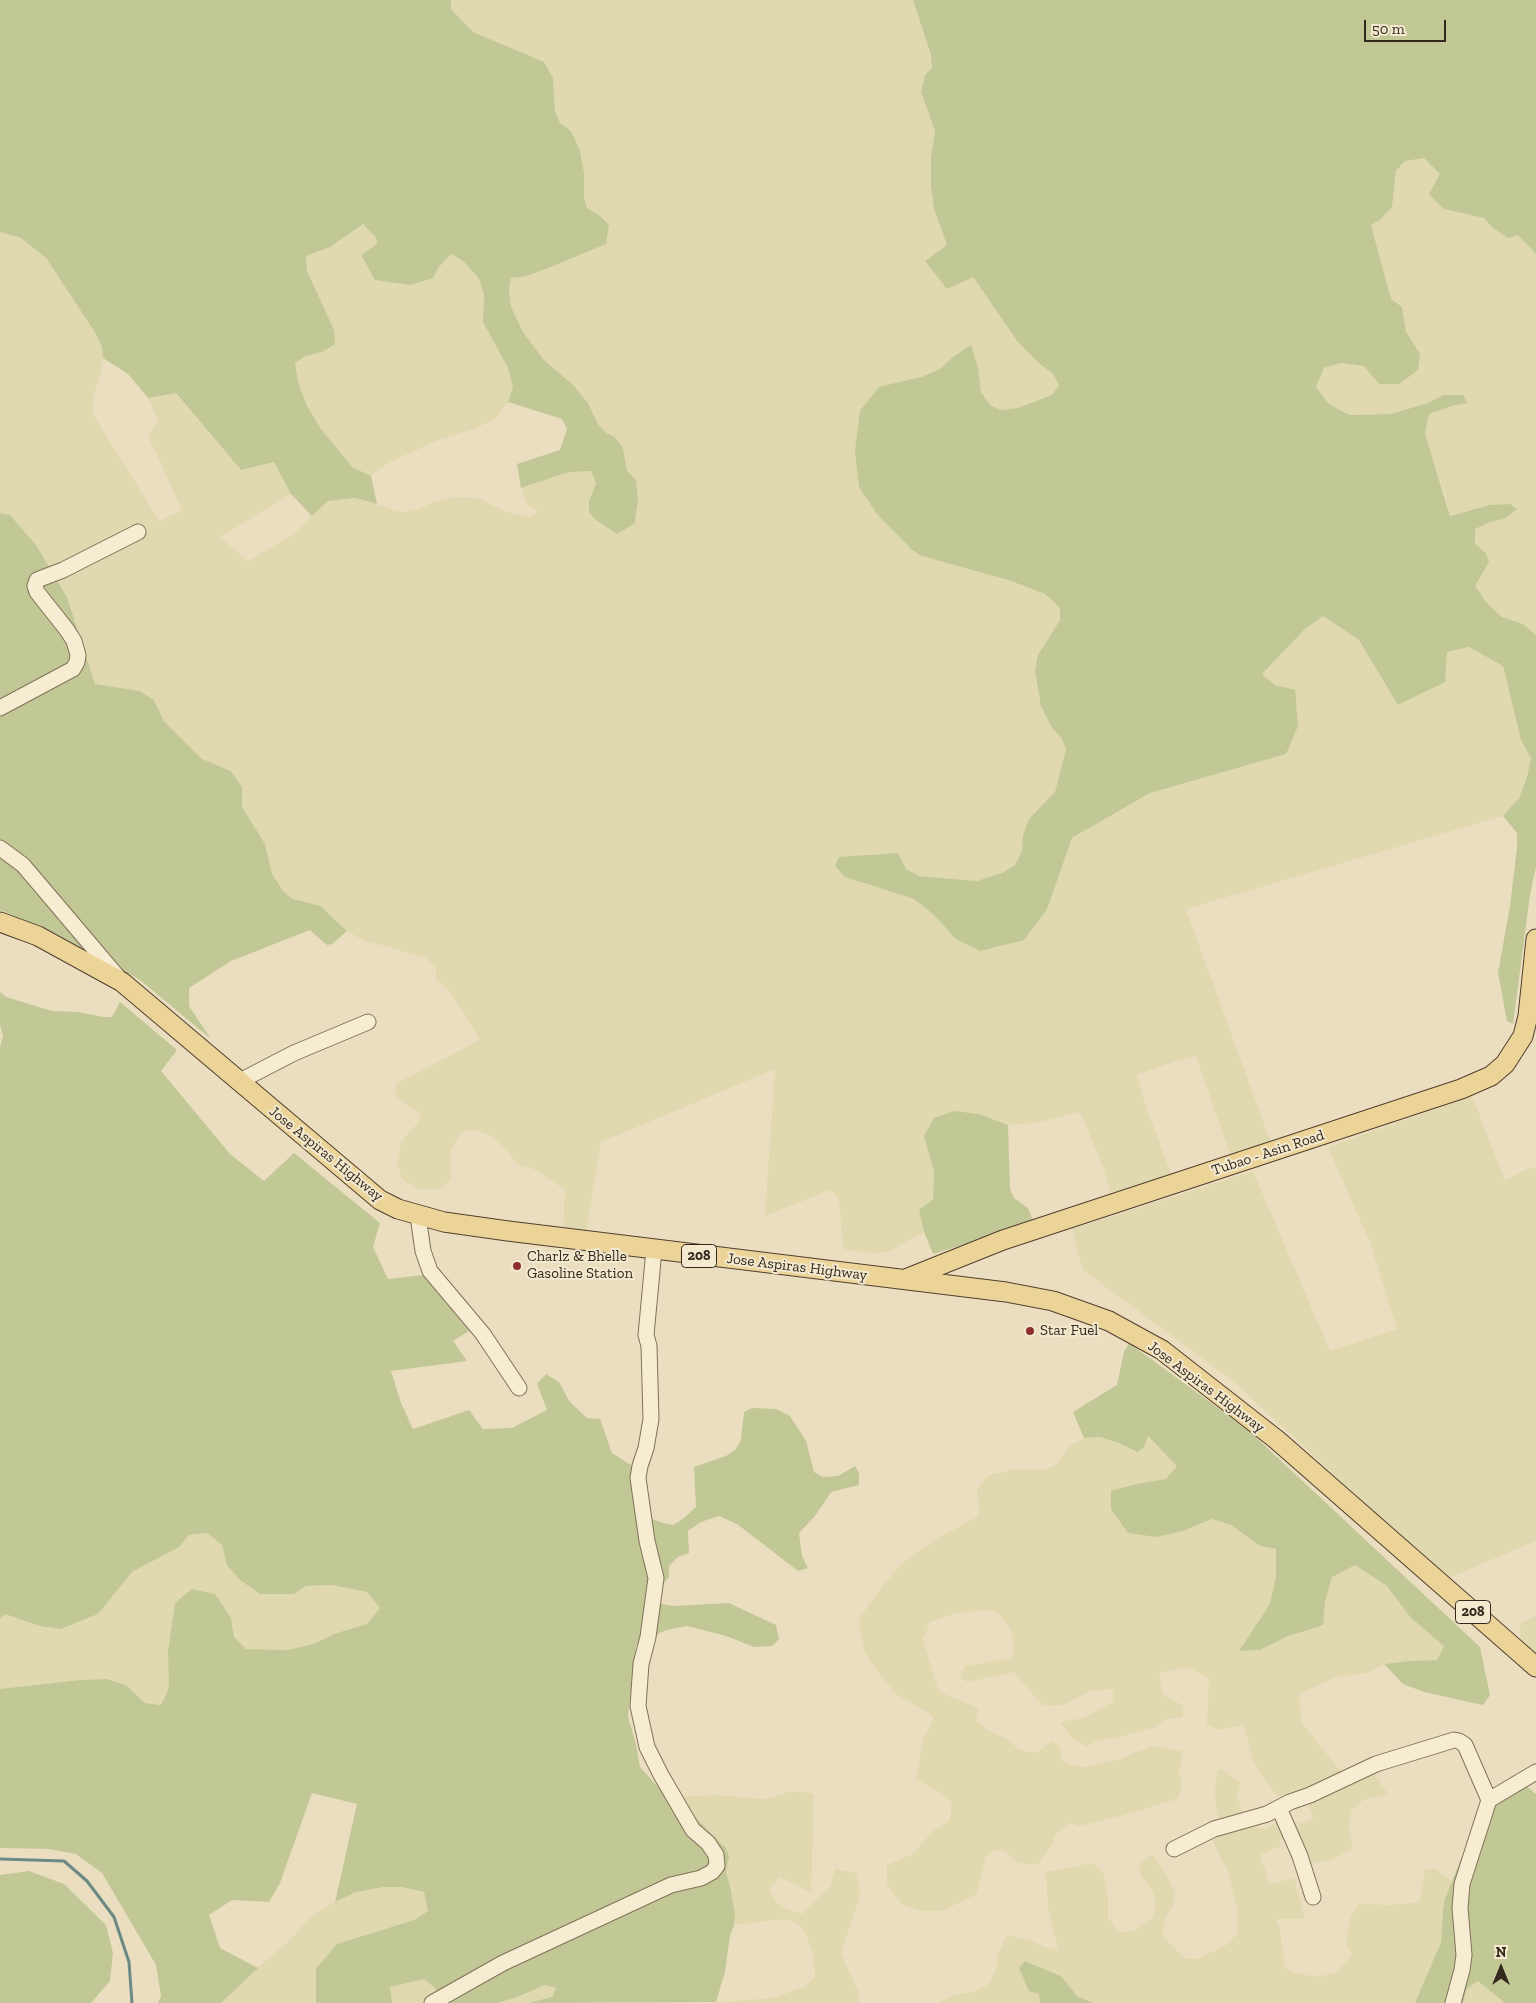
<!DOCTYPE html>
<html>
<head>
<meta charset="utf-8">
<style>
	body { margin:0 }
	#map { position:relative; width:1536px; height:2003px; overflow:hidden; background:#ebdec0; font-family:"Zilla Slab",serif }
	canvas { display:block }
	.north { position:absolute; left:1476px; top:1943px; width:50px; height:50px; -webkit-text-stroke:4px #f3e9cf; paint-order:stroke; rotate:0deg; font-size:14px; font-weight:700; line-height:20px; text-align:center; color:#33281d }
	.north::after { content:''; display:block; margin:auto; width:18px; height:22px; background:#33281d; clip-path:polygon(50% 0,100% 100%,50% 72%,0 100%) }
	.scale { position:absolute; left:1364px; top:20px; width:82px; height:22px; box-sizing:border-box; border:2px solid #33281d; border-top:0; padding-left:6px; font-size:15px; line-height:18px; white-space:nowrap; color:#33281d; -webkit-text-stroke:4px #f3e9cf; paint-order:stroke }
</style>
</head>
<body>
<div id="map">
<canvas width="1536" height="2003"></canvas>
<div class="north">N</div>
<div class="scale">50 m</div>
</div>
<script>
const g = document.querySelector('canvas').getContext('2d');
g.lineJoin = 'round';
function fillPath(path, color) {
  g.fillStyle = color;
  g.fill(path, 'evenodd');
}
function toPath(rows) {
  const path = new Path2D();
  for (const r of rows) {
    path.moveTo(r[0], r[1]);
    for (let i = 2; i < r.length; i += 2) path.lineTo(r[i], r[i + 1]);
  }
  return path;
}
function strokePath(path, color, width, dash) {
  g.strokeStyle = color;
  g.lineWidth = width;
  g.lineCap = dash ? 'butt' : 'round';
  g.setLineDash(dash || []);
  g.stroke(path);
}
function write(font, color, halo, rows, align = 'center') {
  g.font = font + ' "Zilla Slab",serif';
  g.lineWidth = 4;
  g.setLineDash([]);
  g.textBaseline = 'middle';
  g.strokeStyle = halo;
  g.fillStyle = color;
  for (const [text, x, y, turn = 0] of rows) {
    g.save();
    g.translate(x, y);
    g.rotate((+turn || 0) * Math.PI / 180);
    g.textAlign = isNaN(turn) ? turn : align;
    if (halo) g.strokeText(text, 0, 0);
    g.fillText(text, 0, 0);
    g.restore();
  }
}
const farmland = toPath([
	[451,0,913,0,931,55,933,68,925,75,921,92,935,131,931,157,931,186,934,209,947,245,926,260,973,277,1018,342,1040,364,1052,373,1059,385,1052,395,1018,408,1001,410,990,405,981,392,978,368,953,357,940,369,921,377,896,383,877,514,912,550,922,556,1011,581,1045,594,1060,608,1060,620,1038,655,1052,728,1061,737,1066,749,1055,792,1023,835,1022,851,1015,865,1002,873,977,881,919,876,906,869,845,877,914,899,934,915,1047,908,1071,839,1150,793,1286,754,1275,685,1262,674,1304,630,1323,616,1359,640,1398,705,1447,652,1469,647,1503,666,1521,740,1531,758,1527,777,1519,798,1503,816,1186,909,1271,1143,1230,1154,1196,1056,1175,1061,1137,1075,1147,1109,1171,1174,1111,1193,1103,1167,1080,1112,1035,1123,1008,1125,979,1114,924,1136,934,1172,933,1199,919,1210,924,1232,888,1252,871,1253,843,1249,839,1198,830,1190,765,1216,775,1069,601,1142,586,1234,563,1231,565,1190,534,1169,518,1165,506,1150,492,1137,477,1130,461,1132,451,1150,451,1180,438,1190,419,1189,403,1180,397,1165,401,1141,416,1125,421,1115,397,1097,395,1084,480,1040,453,996,436,979,436,968,427,958,363,940,347,931,320,907,293,899,284,892,272,874,265,844,242,807,242,787,231,771,202,760,164,721,154,700,140,691,95,684,67,597,36,545,10,515,0,513,0,232,21,238,46,258,96,334,102,347,103,358,101,373,94,396,92,412,159,521,182,510,148,436,158,421,148,398,175,393,241,470,274,462,291,494,220,537,248,561,291,536,328,501,355,498,401,512,420,509,432,502,456,497,478,498,502,510,530,518,537,511,526,503,521,488,569,472,591,471,596,483,589,501,635,522,638,498,636,481,627,471,623,448,615,437,605,432,598,424,588,403,573,385,543,359,523,332,511,307,509,289,511,278,523,277,605,244,599,215,588,208,584,197,584,173,571,131,560,123,555,111,553,78,544,62,473,32,451,9],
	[1424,157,1441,175,1435,182,1444,209,1484,218,1492,227,1518,235,1536,254,1536,635,1523,624,1502,617,1486,602,1475,586,1481,575,1486,553,1475,544,1475,529,1490,522,1504,519,1469,510,1450,516,1445,494,1431,457,1425,434,1429,414,1452,406,1467,404,1463,395,1443,395,1428,403,1391,414,1350,415,1329,404,1316,387,1324,368,1341,363,1364,366,1406,332,1402,307,1391,299,1371,225,1380,220,1392,207,1396,171,1405,161],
	[363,224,376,236,377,244,361,255,433,278,438,268,451,254,463,261,478,277,484,294,483,322,508,368,513,387,508,402,495,419,474,429,441,439,390,462,371,476,352,467,321,429,307,406,298,382,294,363,306,356,322,352,322,306,307,271,306,256,330,247],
	[1472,1096,1505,1180,1527,1169,1536,1168,1536,1541,1446,1579,1233,1381,1083,1270,1072,1229,1253,1171,1330,1351,1397,1329,1370,1243,1328,1147],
	[1148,1436,1177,1466,1166,1479,1136,1484,1183,1531,1212,1519,1231,1525,1260,1546,1276,1549,1276,1576,1270,1604,1240,1651,1260,1650,1286,1637,1322,1625,1325,1602,1332,1577,1355,1565,1387,1586,1411,1618,1444,1646,1437,1660,1409,1661,1384,1664,1368,1673,1336,1677,1299,1694,1302,1723,1342,1773,1371,1769,1388,1794,1363,1800,1351,1811,1349,1830,1353,1848,1331,1860,1310,1863,1293,1835,1280,1840,1281,1846,1260,1855,1270,1884,1294,1878,1305,1919,1276,1919,1280,1929,1285,1968,1294,1973,1318,1977,1337,1972,1352,1955,1346,1943,1350,1919,1359,1904,1392,1905,1419,1902,1425,1869,1436,1869,1453,1882,1443,1910,1441,1942,1415,2003,1093,2003,1077,1996,1061,1976,1026,1961,1039,1994,1040,2003,938,2003,956,1994,973,1992,989,1984,996,1968,998,1955,1007,1935,1032,1941,1048,1948,1059,1950,1048,1909,1046,1872,1093,1863,1104,1874,1108,1899,1108,1918,1119,1932,1133,1931,1153,1918,1156,1906,1153,1892,1142,1877,1139,1864,1152,1855,1166,1874,1175,1893,1173,1905,1165,1918,1163,1936,1184,1958,1196,1959,1225,1946,1237,1934,1238,1911,1227,1869,1220,1857,1212,1837,1223,1830,1216,1807,1215,1789,1218,1768,1226,1772,1240,1783,1237,1796,1246,1824,1265,1829,1285,1818,1300,1824,1313,1819,1307,1799,1302,1794,1278,1797,1261,1775,1252,1757,1244,1725,1219,1730,1207,1725,1209,1678,1187,1667,1159,1673,1162,1693,1183,1706,1183,1717,1167,1719,1153,1728,1116,1738,1096,1741,1086,1747,1072,1737,1060,1722,1084,1718,1113,1702,1113,1689,1090,1691,1063,1705,1043,1706,1014,1672,967,1682,960,1676,965,1666,1012,1658,1014,1644,1011,1629,995,1610,974,1611,954,1614,930,1622,923,1640,939,1692,979,1708,976,1721,987,1730,1009,1740,1019,1750,1037,1753,1051,1741,1060,1747,1062,1760,1071,1765,1085,1767,1121,1759,1136,1752,1155,1746,1183,1751,1179,1772,1182,1786,1181,1792,1177,1799,1124,1815,1080,1826,1070,1823,1056,1834,1050,1848,1039,1863,1028,1865,1017,1862,1003,1849,994,1851,986,1857,977,1894,942,1911,922,1911,902,1904,887,1885,887,1865,913,1854,932,1832,950,1820,952,1803,940,1793,916,1779,923,1740,934,1718,927,1712,897,1695,880,1675,865,1653,860,1633,859,1619,881,1588,902,1563,940,1537,979,1516,977,1489,989,1475,1016,1469,1047,1469,1057,1464,1071,1445,1084,1438,1100,1437,1119,1443,1136,1452],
	[207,1533,222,1545,227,1565,240,1580,260,1594,294,1594,306,1586,332,1585,367,1592,380,1608,367,1624,337,1633,313,1644,288,1650,246,1649,234,1637,231,1618,168,1652,169,1688,161,1705,145,1703,126,1685,107,1679,80,1680,0,1689,0,1619,5,1614,61,1629,98,1614,132,1572,179,1547,189,1535],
	[1536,1616,1536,1657,1519,1642,1521,1623],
	[793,1791,814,1794,811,1893,780,1877,769,1888,776,1902,787,1909,802,1914,830,1887,835,1869,857,1873,860,1896,841,1954,860,1994,857,2003,713,2003,773,1998,804,1987,815,1977,813,1954,805,1932,796,1922,784,1919,734,1925,735,1914,730,1886,726,1872,729,1857,726,1848,695,1817,680,1797,716,1795,765,1799],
	[384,1887,402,1887,424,1892,428,1911,414,1920,337,1944,316,2003,221,2003,244,1980,290,1940,309,1918,335,1902,356,1892],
	[424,1979,436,1989,436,2003,392,2003,390,1987],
	[1478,1981,1504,2002,1505,2003,1463,2003,1467,1989],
	[545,1985,556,1988,552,1997,528,2003,496,2003,512,1999]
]);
const green = toPath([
	[0,0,451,0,451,9,473,32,544,62,553,78,555,111,560,123,571,131,580,151,584,173,584,197,587,208,599,215,609,225,606,244,548,268,523,277,511,278,509,289,511,307,523,332,543,359,573,385,588,403,598,424,605,432,615,437,623,448,627,471,636,480,638,498,635,523,617,534,596,520,589,512,589,501,596,483,591,471,569,472,521,488,517,464,560,450,567,429,562,419,508,402,513,387,508,368,483,322,484,294,478,277,463,261,451,254,438,268,433,278,410,285,375,280,361,255,377,244,376,237,363,224,330,247,306,256,307,271,334,330,335,344,322,352,306,356,295,363,298,382,307,406,321,429,352,467,371,476,377,504,355,498,328,501,312,516,291,494,274,462,241,470,176,393,148,398,128,374,103,358,102,347,96,334,46,258,21,238,0,232],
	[913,0,1536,0,1536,254,1518,235,1508,238,1492,227,1484,218,1444,209,1429,194,1440,174,1424,158,1405,161,1396,171,1392,207,1380,220,1371,225,1391,299,1402,307,1406,332,1420,354,1418,370,1399,384,1379,384,1364,366,1341,363,1324,368,1316,387,1329,404,1350,415,1391,414,1428,403,1443,395,1463,395,1468,403,1452,406,1429,414,1425,434,1450,516,1490,505,1510,504,1517,509,1504,519,1490,522,1475,529,1475,544,1486,553,1489,562,1475,586,1486,602,1502,617,1523,624,1536,635,1536,867,1530,895,1513,1024,1507,1021,1498,973,1510,906,1517,848,1517,833,1503,816,1519,798,1527,777,1531,758,1521,740,1503,666,1469,647,1447,652,1445,682,1398,705,1359,640,1323,616,1304,630,1262,674,1275,685,1295,690,1298,726,1286,754,1150,793,1072,838,1047,909,1024,940,980,951,956,939,934,915,914,899,845,877,835,866,839,857,898,853,906,869,919,876,977,881,1002,873,1015,865,1022,851,1023,835,1029,819,1055,792,1066,749,1061,737,1052,728,1041,706,1035,670,1038,655,1060,620,1060,608,1045,594,1011,581,922,556,912,550,877,514,859,487,855,451,860,411,879,387,921,377,940,369,953,357,971,345,978,368,981,392,990,405,1001,410,1018,408,1052,395,1059,385,1052,373,1040,364,1018,342,973,277,947,289,925,261,947,245,934,209,931,186,931,157,935,131,921,92,925,75,932,68,931,55],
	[0,513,10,515,36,545,67,597,95,684,140,691,154,700,164,721,202,759,231,771,242,787,242,807,265,844,272,874,284,892,293,899,320,906,347,931,332,944,327,945,310,930,231,961,189,988,189,1006,211,1039,140,980,55,933,0,910],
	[0,992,6,997,52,1011,78,1012,103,1017,112,1017,120,1002,177,1050,161,1071,230,1154,264,1181,294,1153,380,1223,373,1247,388,1279,423,1275,469,1331,453,1341,467,1361,391,1371,401,1403,413,1429,469,1410,483,1429,512,1428,547,1410,537,1384,546,1374,559,1382,569,1401,587,1418,600,1419,612,1453,634,1467,630,1476,640,1514,663,1523,673,1525,683,1519,696,1507,694,1467,726,1456,735,1450,741,1440,744,1412,752,1408,776,1409,790,1416,806,1441,814,1472,823,1477,838,1476,855,1466,859,1473,859,1485,831,1492,815,1516,799,1533,802,1556,808,1568,798,1571,737,1524,719,1516,701,1522,688,1531,689,1553,678,1557,669,1566,669,1577,647,1602,674,1606,729,1603,776,1625,779,1639,772,1646,754,1647,726,1636,687,1626,666,1630,636,1645,628,1717,636,1744,640,1767,668,1798,680,1797,695,1817,726,1848,729,1857,726,1872,730,1886,735,1914,734,1925,730,1936,725,1972,716,2002,528,2003,552,1997,556,1988,545,1985,512,1999,496,2003,436,2003,436,1989,424,1979,390,1987,392,2003,316,2003,316,1969,337,1944,414,1920,428,1911,424,1892,402,1887,384,1887,356,1892,335,1902,357,1804,312,1793,280,1883,269,1902,232,1900,209,1915,220,1948,258,1968,221,2003,158,2003,161,1996,156,1965,102,1873,76,1854,49,1849,0,1848,0,1689,80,1680,107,1679,126,1685,145,1703,161,1705,169,1688,168,1652,175,1603,192,1589,215,1594,231,1618,234,1637,246,1649,288,1650,313,1644,337,1633,367,1624,380,1608,367,1592,332,1585,306,1586,294,1594,260,1594,240,1580,227,1565,222,1545,207,1533,189,1535,179,1547,132,1572,98,1614,61,1629,40,1626,5,1614,0,1619,0,1047,3,1036,0,1025],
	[954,1111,979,1114,1008,1125,1010,1189,1014,1198,1028,1208,1034,1223,933,1254,924,1232,919,1210,933,1199,934,1172,924,1136,934,1118],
	[1129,1343,1248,1430,1480,1647,1490,1695,1483,1705,1424,1692,1403,1684,1384,1664,1409,1661,1437,1660,1444,1646,1411,1618,1387,1586,1355,1565,1332,1577,1325,1602,1323,1625,1286,1637,1260,1650,1239,1651,1270,1604,1276,1576,1276,1549,1260,1546,1231,1525,1212,1519,1183,1531,1156,1537,1128,1533,1111,1509,1111,1491,1136,1484,1166,1479,1177,1466,1148,1436,1144,1447,1137,1452,1119,1443,1100,1437,1084,1438,1073,1412,1117,1385,1124,1352],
	[1512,1775,1536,1794,1536,2003,1505,2003,1478,1981,1467,1989,1463,2003,1415,2003,1441,1942,1443,1910,1445,1899,1479,1814],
	[29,1871,64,1884,106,1925,113,1953,110,1981,91,2003,0,2003,0,1875],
	[1025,1961,1061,1976,1077,1996,1093,2003,1040,2003,1039,1994,1029,1991,1019,1968]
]);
const stream = toPath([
	[0,1859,64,1861,87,1881,114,1917,129,1962,132,2003]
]);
const minor = toPath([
	[0,708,73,669,77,662,78,655,74,641,67,630,37,592,35,586,37,580,63,570,138,532],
	[0,848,23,865,118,977],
	[238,1082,294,1053,368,1022],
	[418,1216,423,1251,430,1271,483,1334,519,1388],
	[1489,1800,1536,1772],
	[1279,1808,1300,1856,1313,1897],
	[1174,1849,1214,1829,1267,1814,1290,1802,1310,1795,1376,1764,1454,1740,1459,1741,1465,1745,1489,1800,1462,1884,1460,1908,1464,1955,1462,1970,1453,2003],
	[432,2003,503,1963,671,1885,701,1878,712,1872,717,1866,716,1855,708,1843,693,1830,661,1775,647,1747,638,1706,641,1664,648,1637,656,1578,647,1541,638,1478,640,1466,646,1448,651,1419,649,1346,646,1335,654,1250]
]);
const major = toPath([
	[0,922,38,936,122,982,380,1200,398,1209,444,1222,508,1231,1006,1292,1053,1301,1109,1321,1162,1350,1277,1440,1536,1667],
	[908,1278,1003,1240,1461,1089,1491,1076,1505,1064,1523,1036,1528,1016,1536,939]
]);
const markers = [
	[517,1266,5,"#8d2e2d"],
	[1030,1331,5,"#8d2e2d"]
];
const shields = [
	[699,1256,35],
	[1473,1612,35]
];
const shieldNames = [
	["208",699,1256],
	["208",1473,1612]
];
const streetNames = [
	["Tubao - Asin Road",1268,1153,-18],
	["Jose Aspiras Highway",326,1154,39],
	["Jose Aspiras Highway",797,1267,7],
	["Jose Aspiras Highway",1206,1387,37]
];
const poiNames = [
	["Charlz & Bhelle",527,1257],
	["Gasoline Station",527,1274],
	["Star Fuel",1040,1331]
];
fillPath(farmland, '#e0d8ae');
fillPath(green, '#c1c895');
strokePath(stream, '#6b8a83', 3);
strokePath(minor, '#827059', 17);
strokePath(major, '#503e2e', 21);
strokePath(minor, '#f6ecd2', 15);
strokePath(major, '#ecd499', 19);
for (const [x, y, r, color] of markers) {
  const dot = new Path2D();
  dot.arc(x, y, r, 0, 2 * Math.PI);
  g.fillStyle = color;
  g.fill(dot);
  strokePath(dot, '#f3e9cf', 2);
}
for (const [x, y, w] of shields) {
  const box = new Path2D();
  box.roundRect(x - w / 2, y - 11.5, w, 23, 4);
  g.fillStyle = '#f3e9cf';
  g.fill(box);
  strokePath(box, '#33281d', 1);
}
write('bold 14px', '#33281d', null, shieldNames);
write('15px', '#33281d', '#f3e9cf', streetNames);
write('15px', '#33281d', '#f3e9cf', poiNames, 'left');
</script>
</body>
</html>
